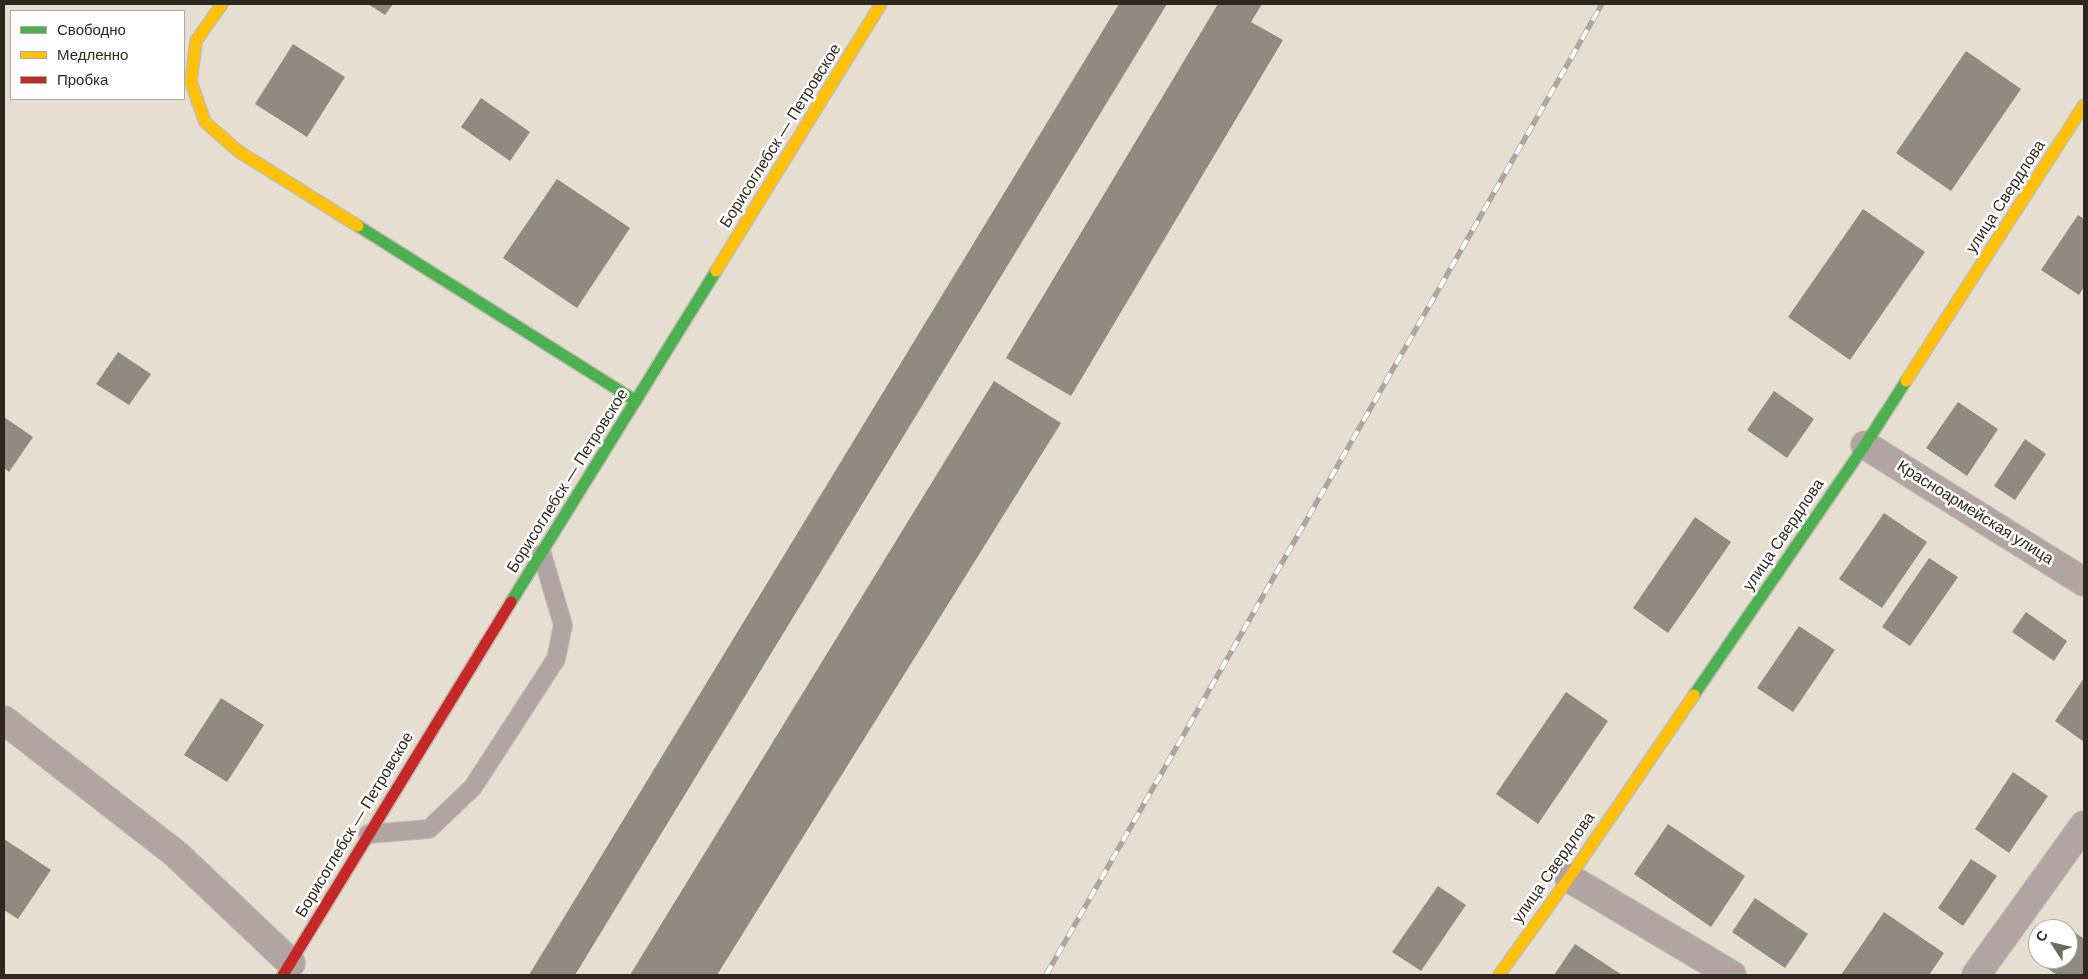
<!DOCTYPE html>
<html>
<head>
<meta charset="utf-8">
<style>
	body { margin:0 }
	#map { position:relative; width:2088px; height:979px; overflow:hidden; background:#e6dfd1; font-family:Helvetica,sans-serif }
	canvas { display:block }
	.frame { position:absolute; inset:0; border:5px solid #2e2920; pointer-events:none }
	.legend { position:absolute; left:10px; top:10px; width:175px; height:90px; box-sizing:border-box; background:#fff; border:1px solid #aba9a6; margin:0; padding:6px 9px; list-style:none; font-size:15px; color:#2e2920 }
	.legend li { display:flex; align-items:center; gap:10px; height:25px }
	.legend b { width:25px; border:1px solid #aba9a6 }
	.north { position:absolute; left:2028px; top:919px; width:50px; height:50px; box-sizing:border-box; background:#fff; border:1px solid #aba9a6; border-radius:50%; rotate:305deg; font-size:14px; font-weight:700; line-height:20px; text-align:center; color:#2e2920 }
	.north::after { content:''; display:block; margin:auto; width:18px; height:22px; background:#6e695e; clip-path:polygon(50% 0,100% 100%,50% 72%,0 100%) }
</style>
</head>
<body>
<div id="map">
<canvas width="2088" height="979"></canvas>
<div class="frame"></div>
<ul class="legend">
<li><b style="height:6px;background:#4caf50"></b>Свободно</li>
<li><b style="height:6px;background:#ffc107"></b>Медленно</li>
<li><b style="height:6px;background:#c62828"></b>Пробка</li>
</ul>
<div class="north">С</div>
</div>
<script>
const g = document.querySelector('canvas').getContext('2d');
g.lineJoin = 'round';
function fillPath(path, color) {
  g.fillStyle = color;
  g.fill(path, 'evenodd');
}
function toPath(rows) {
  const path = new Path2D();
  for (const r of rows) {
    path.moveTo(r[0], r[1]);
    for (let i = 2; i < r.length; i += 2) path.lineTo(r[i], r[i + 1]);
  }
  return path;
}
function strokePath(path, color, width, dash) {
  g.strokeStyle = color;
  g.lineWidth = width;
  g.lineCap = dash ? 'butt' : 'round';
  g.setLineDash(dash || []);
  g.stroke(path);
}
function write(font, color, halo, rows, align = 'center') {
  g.font = font + ' Helvetica,sans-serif';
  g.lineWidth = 5;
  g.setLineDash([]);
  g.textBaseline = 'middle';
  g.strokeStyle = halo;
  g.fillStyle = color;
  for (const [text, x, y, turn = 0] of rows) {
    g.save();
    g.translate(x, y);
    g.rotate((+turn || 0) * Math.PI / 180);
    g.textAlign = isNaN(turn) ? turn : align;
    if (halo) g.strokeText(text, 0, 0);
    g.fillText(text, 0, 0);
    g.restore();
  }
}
const building = toPath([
	[368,4,393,4,385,15],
	[1119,4,1167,4,575,975,529,975],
	[1218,4,1262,4,1251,22,1283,40,1071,396,1006,358],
	[293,44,345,77,307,137,255,104],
	[1966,51,2021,89,1951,191,1896,153],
	[481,98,530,132,510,161,461,127],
	[557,179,630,228,577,308,503,258],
	[1863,209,1925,252,1850,360,1788,317],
	[2078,215,2084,219,2084,287,2079,295,2041,270],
	[118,352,151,374,129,405,96,384],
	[994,381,1061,423,717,975,630,975],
	[1774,391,1814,419,1787,458,1747,430],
	[1958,402,1998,429,1967,476,1926,448],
	[4,417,33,437,9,472,4,468],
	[2025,439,2046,454,2015,500,1994,486],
	[1884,513,1927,542,1882,608,1839,579],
	[1695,517,1731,542,1668,633,1633,608],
	[1929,558,1958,577,1910,646,1882,627],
	[2026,612,2067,641,2054,661,2012,632],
	[1799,626,1835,650,1793,712,1757,688],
	[2084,678,2084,742,2055,721],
	[1566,692,1608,721,1538,824,1496,794],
	[221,698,264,725,227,782,184,755],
	[2013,772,2048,796,2009,853,1975,829],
	[1668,824,1745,876,1711,927,1634,874],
	[4,839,51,870,18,919,4,910],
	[1971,859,1997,876,1963,926,1938,908],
	[1438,886,1466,905,1421,971,1392,952],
	[1755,898,1808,934,1785,968,1732,932],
	[1884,912,1944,953,1929,975,1841,975],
	[2066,926,2084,939,2084,975,2057,975,2040,963,2043,959,2068,959,2068,929,2064,929],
	[1575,944,1622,975,1554,975]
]);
const lane = toPath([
	[368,834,429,829,473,787,556,659,563,625,542,554]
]);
const street = toPath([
	[1865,445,2084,582],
	[4,720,176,854,291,963],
	[1569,878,1732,975],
	[1976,975,2084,825]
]);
const fast = toPath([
	[358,226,636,401],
	[511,602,716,271],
	[1694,695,1865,445,1906,381]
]);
const slow = toPath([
	[222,4,196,41,191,82,205,122,238,151,358,226],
	[716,271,881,4],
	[1906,381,2084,105],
	[1499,975,1569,878,1694,695]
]);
const jam = toPath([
	[283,975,511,602]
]);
const rail = toPath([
	[1046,975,1602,4]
]);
const streetNames = [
	["Борисоглебск — Петровское",781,136,-58],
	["улица Свердлова",2006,197,-57],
	["Борисоглебск — Петровское",568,481,-58],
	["Красноармейская улица",1975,513,32],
	["улица Свердлова",1784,535,-56],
	["Борисоглебск — Петровское",355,825,-59],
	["улица Свердлова",1554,868,-55]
];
fillPath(building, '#908b81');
strokePath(lane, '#c3bdb3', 20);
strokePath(street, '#c3bdb3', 30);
strokePath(fast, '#c3bdb3', 14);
strokePath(slow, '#c3bdb3', 14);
strokePath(jam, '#c3bdb3', 14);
strokePath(lane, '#b2a4a3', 18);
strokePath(street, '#b2a4a3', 28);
strokePath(fast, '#4caf50', 11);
strokePath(slow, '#ffc107', 11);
strokePath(jam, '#c62828', 11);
strokePath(rail, '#afa5a0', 5.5);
strokePath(rail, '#fff', 4, [11]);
write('16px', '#2e2920', '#fff', streetNames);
</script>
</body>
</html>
